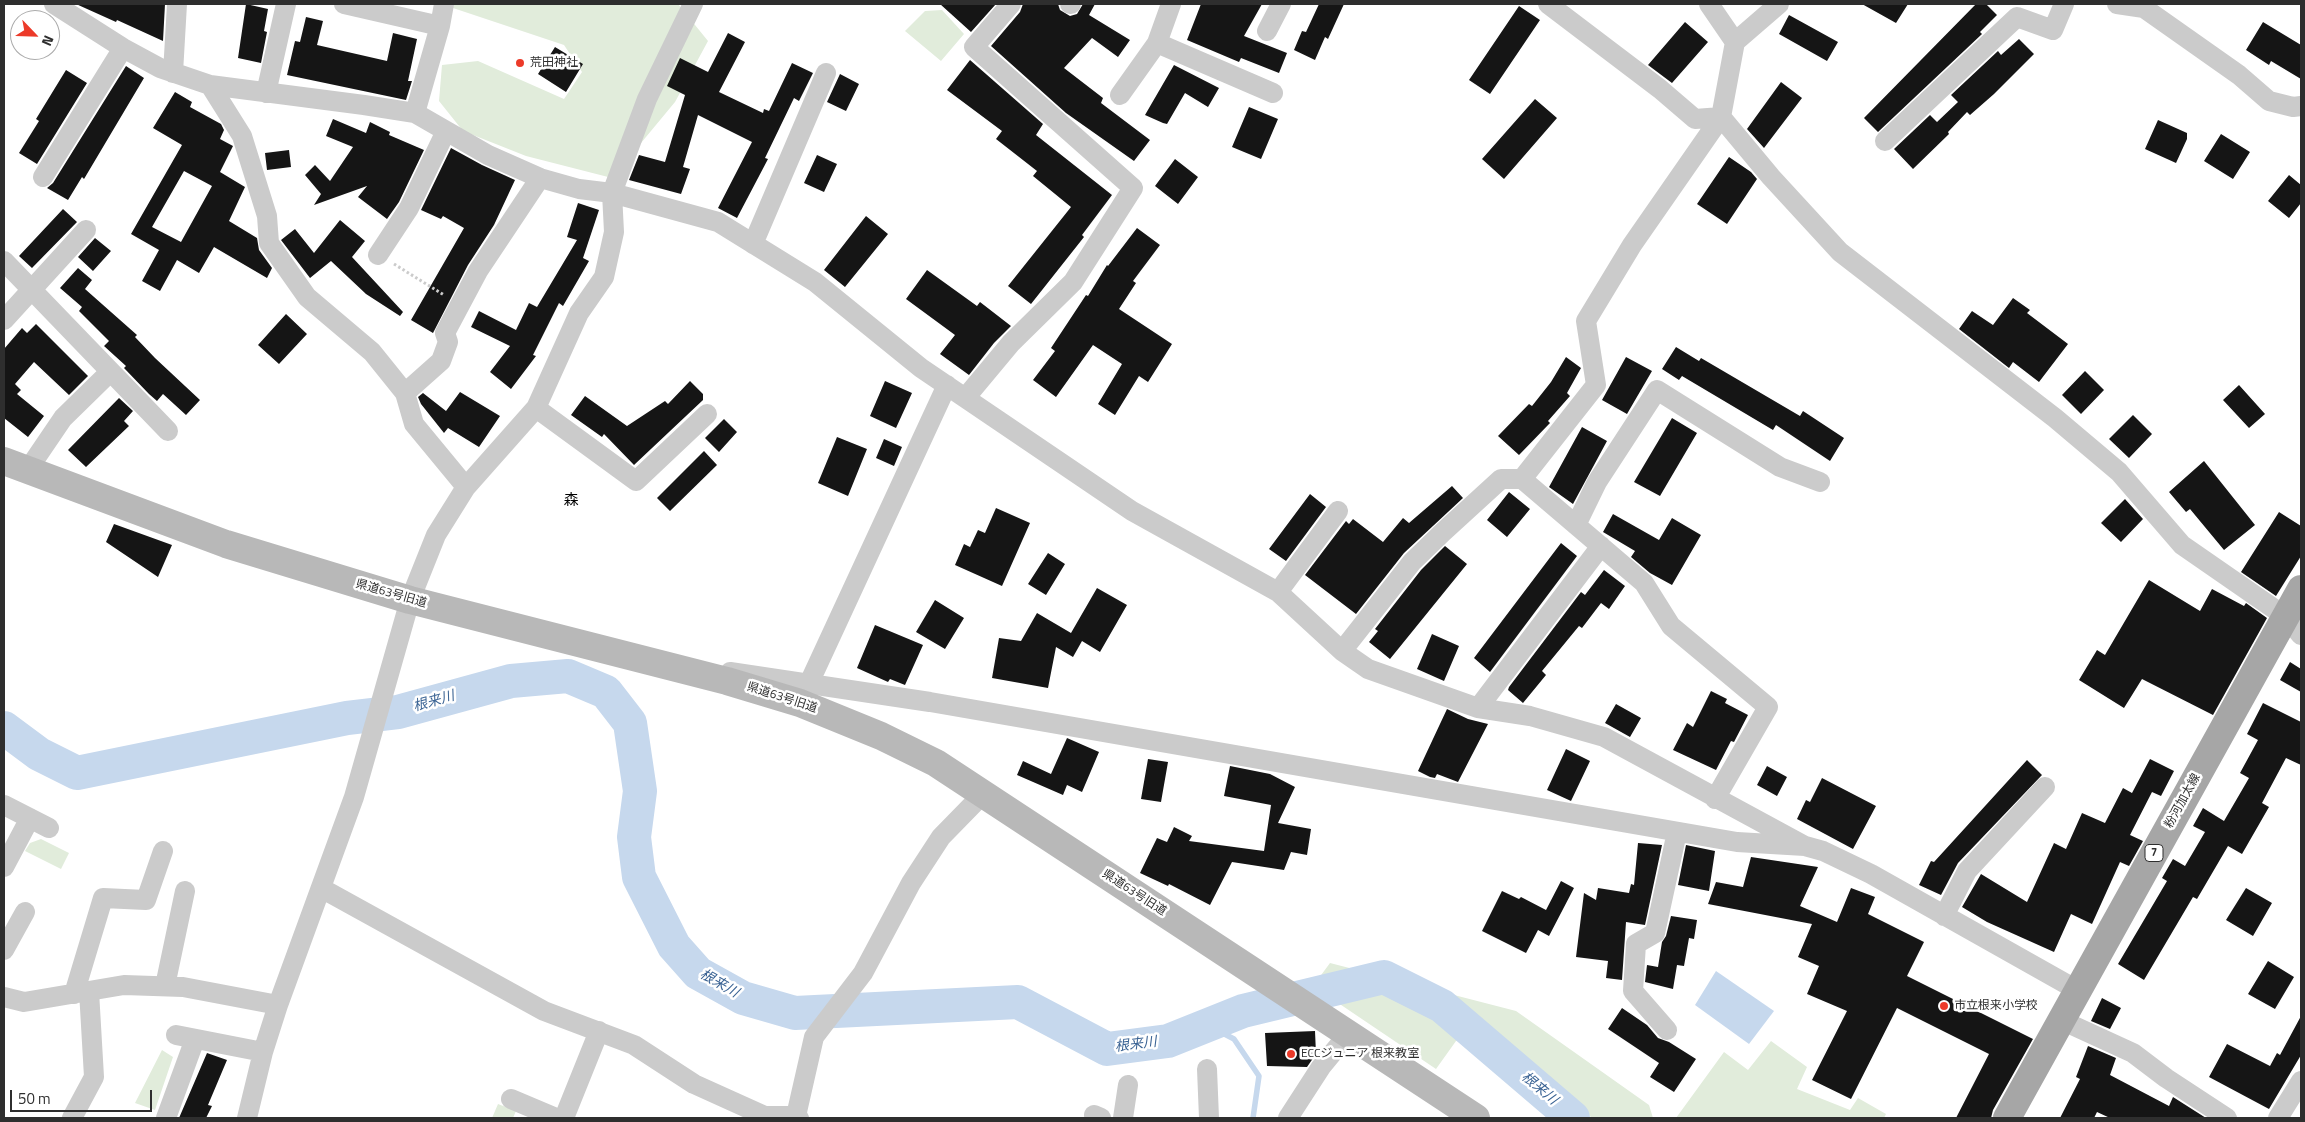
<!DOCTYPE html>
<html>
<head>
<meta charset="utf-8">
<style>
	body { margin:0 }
	#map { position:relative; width:2305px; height:1122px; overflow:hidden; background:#fff; font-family:"Titillium Web",sans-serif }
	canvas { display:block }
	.frame { position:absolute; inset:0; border:5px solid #2e2e2e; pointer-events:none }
	.north { position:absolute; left:10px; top:10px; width:50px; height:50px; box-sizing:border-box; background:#fff; border:1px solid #ababab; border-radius:50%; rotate:114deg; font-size:14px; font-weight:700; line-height:20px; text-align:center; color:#2e2e2e }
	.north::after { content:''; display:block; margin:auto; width:18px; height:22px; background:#ec3a29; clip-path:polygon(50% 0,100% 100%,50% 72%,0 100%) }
	.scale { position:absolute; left:10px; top:1090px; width:142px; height:22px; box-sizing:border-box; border:2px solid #2e2e2e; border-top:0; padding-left:6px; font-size:15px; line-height:18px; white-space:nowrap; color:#2e2e2e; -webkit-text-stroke:4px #fff; paint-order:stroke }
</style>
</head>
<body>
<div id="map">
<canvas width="2305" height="1122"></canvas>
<div class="frame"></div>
<div class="north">N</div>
<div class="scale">50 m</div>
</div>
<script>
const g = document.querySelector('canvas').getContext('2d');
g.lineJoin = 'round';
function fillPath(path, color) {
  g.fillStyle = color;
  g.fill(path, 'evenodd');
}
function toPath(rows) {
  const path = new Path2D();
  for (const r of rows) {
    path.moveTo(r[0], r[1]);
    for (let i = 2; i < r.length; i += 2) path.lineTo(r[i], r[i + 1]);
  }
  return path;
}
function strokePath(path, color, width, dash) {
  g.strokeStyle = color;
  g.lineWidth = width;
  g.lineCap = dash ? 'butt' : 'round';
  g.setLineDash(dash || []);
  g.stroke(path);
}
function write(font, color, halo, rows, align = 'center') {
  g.font = font + ' "Titillium Web","Noto Sans JP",sans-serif';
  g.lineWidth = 5;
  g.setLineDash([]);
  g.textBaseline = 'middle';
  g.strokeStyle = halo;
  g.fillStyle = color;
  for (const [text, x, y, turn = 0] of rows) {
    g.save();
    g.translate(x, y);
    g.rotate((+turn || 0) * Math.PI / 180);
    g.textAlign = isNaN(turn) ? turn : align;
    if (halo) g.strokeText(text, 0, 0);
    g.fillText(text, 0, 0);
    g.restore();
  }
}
const green = toPath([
	[454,4,678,4,708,41,675,102,612,178,526,156,463,131,439,101,442,65,478,61,564,99,582,72,564,45,453,8],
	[942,10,964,34,941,61,905,31,925,11],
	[41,839,69,853,61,869,25,851,30,843],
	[1330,963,1516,1011,1649,1105,1653,1118,1592,1118,1546,1075,1494,1034,1456,1041,1436,1069,1313,986],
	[1771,1041,1807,1067,1797,1089,1850,1110,1858,1098,1886,1114,1884,1118,1676,1118,1724,1052,1748,1070],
	[162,1050,173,1057,155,1110,135,1103],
	[498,1104,516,1111,513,1118,492,1118]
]);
const water = toPath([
	[1716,971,1774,1011,1749,1044,1695,1005]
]);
const stream = toPath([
	[1209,1026,1234,1039,1259,1076,1253,1118]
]);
const river = toPath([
	[4,728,39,754,77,773,347,718,398,712,511,681,568,676,606,692,630,723,640,791,634,837,639,877,674,946,698,973,743,998,795,1013,1018,1002,1107,1049,1168,1041,1243,1011,1384,977,1442,1006,1573,1118]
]);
const building = toPath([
	[76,4,165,4,163,41,117,20,116,22],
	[246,4,268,9,264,31,267,32,261,63,238,58],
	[940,4,996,4,971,32],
	[1023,4,1058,4,1060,10,1070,16,1077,14,1083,4,1095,4,1089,15,1130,40,1118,57,1092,38,1064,68,1103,98,1101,103,1150,140,1134,161,1066,113,991,46,1020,12],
	[1201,4,1262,4,1244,36,1287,53,1279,73,1241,58,1239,62,1187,40],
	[1319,4,1344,4,1328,39,1325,37,1315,60,1294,50,1302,31,1306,32],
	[1862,4,1908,4,1896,23],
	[1976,4,1986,4,1997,15,1980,32,1982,34,1878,132,1864,118],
	[1519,6,1540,20,1490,94,1469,80],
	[1789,15,1838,42,1827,61,1779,34],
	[306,17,323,21,317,45,387,61,393,33,417,39,408,81,412,81,406,100,287,75,295,41,300,42],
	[1685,22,1708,42,1672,83,1648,65],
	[2263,22,2301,45,2301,79,2271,61,2269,65,2246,50],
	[728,33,745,42,719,92,763,113,764,109,769,111,792,63,813,73,799,101,794,98,765,158,768,159,737,218,718,208,752,142,698,115,683,167,690,169,681,194,629,180,639,155,665,162,685,95,667,86,680,58,708,72],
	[2019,39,2034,54,1994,94,1970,115,1967,112,1948,132,1949,134,1913,169,1894,149,1930,115,1937,122,1958,102,1951,95,1998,51,2001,55],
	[555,47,583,64,566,92,538,74],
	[970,60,1043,124,1036,135,1112,195,1082,235,1084,237,1031,304,1008,286,1071,207,1033,176,1037,171,996,139,1002,131,947,90],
	[1174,65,1219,88,1208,107,1185,93,1167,124,1163,123,1145,115],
	[126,66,144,78,84,179,82,177,68,200,47,188,53,183],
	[66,70,87,83,37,164,19,153,39,121,36,119],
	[840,74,859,84,846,111,827,102],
	[1781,82,1802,98,1764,148,1747,129],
	[175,92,192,102,190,107,221,124,224,130,220,139,233,146,220,172,245,187,229,221,257,238,259,250,272,268,267,278,214,247,199,273,177,260,160,291,142,281,159,250,131,234,182,145,153,128],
	[184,171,212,186,181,242,152,227],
	[1535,99,1557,118,1504,179,1482,159],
	[1249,107,1278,119,1261,159,1232,147],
	[333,119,366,133,370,122,390,132,389,135,424,150,399,202,387,219,358,197,367,186,314,205,321,194,305,175,315,165,330,181,353,147,326,136],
	[2158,120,2187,133,2187,139,2176,163,2145,149],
	[2221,134,2250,152,2233,179,2204,161],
	[451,148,482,165,515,180,494,225,468,265,433,333,411,320,464,228,443,216,441,219,421,210],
	[289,150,291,167,267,170,265,153],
	[817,155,837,164,824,192,804,183],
	[1729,157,1751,172,1757,179,1727,224,1697,204],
	[1175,159,1198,177,1178,204,1155,186],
	[2289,175,2301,185,2301,203,2289,218,2268,201],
	[578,203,599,210,583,258,589,261,563,306,559,303,533,355,536,356,511,389,490,372,510,346,471,327,479,311,516,330,529,303,537,307,577,240,567,237],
	[63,209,77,222,32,268,19,256],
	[866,216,888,234,845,287,824,270],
	[340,220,365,241,352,257,403,312,400,316,366,294,331,261,310,278,281,240,295,229,314,253],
	[1137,228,1160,245,1133,281,1136,283,1119,309,1172,344,1148,382,1139,376,1115,415,1098,404,1122,364,1093,345,1056,397,1033,380,1055,351,1051,348,1086,295,1088,296,1107,265,1108,266],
	[95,238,111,251,93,271,78,257],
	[78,268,92,280,85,289,137,335,135,337,155,358,200,400,186,415,163,394,157,401,149,394,124,368,126,366,104,346,109,341,79,311,82,307,60,288],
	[927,270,977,306,980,302,1011,326,994,343,969,375,940,354,955,335,906,299],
	[2013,298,2030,310,2027,313,2068,344,2039,382,2013,362,2009,368,1959,329,1972,311,1993,325],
	[286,314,307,334,279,364,258,345],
	[36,324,88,376,69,395,34,362,15,384,21,390,17,394,44,416,28,437,4,418,4,349,22,328,27,333],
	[1676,347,1699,361,1701,358,1800,416,1803,411,1844,438,1830,461,1776,425,1773,430,1682,376,1679,380,1662,369],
	[1566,357,1581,368,1567,393,1570,396,1548,421,1550,423,1519,455,1498,436,1529,404,1532,406,1551,382],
	[1626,357,1652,371,1627,414,1602,400],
	[2085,371,2104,390,2081,414,2062,395],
	[690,381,703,394,703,400,634,465,604,434,602,437,571,415,585,396,627,426,665,401,668,404],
	[885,381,912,393,896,428,870,416],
	[2239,385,2265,414,2249,428,2223,400],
	[460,392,500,416,479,447,448,428,444,433,421,404,418,397,423,393,446,411],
	[119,398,133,411,124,421,129,426,86,467,68,450],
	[2133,415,2152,434,2129,458,2109,439],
	[1672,418,1697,433,1660,496,1634,482],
	[724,419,737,432,719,452,705,438],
	[1582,427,1607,441,1573,504,1549,487],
	[837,437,867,449,848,496,818,483],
	[884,439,902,447,894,466,876,458],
	[704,451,717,465,670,511,657,498],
	[2204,461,2255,525,2224,550,2190,509,2186,512,2169,492],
	[1452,486,1463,498,1404,553,1356,614,1305,575,1346,521,1349,524,1353,519,1383,542,1403,518,1409,523],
	[1509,492,1530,509,1507,537,1487,520],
	[1310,494,1326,507,1286,561,1269,549],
	[2125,499,2143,519,2121,542,2101,523],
	[996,508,1030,523,1002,586,955,565,964,544,970,547,978,530,985,533],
	[2279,512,2301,526,2301,556,2276,596,2241,572],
	[1613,514,1659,540,1672,518,1701,535,1672,585,1650,573,1631,557,1635,551,1603,532],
	[114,524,172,545,158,577,106,542],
	[1561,543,1577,556,1490,672,1474,658],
	[1445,546,1467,564,1390,659,1369,642,1378,631,1375,629,1421,570],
	[1048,553,1065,564,1046,595,1028,584],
	[1604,570,1625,586,1609,609,1601,603,1582,628,1579,626,1542,671,1546,675,1523,703,1508,690,1509,687,1581,592,1585,595],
	[2149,580,2200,611,2212,589,2244,606,2246,603,2267,618,2213,715,2142,679,2124,708,2079,680,2097,650,2105,655],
	[1097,588,1127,605,1100,652,1082,641,1073,657,1056,647,1048,688,992,678,999,638,1021,641,1037,613,1071,633],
	[935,600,964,618,945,649,916,632],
	[875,625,923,645,905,685,890,679,888,682,857,668],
	[1432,634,1459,646,1444,681,1417,669],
	[2290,662,2301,669,2301,692,2280,680],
	[1711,691,1727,699,1725,703,1748,715,1734,742,1731,741,1716,770,1673,750,1687,723,1693,727],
	[2263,703,2301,722,2301,765,2286,758,2262,803,2269,807,2242,854,2228,846,2197,899,2193,897,2144,980,2118,964,2167,881,2162,878,2173,859,2185,866,2205,832,2193,826,2203,808,2224,821,2249,778,2240,773,2258,740,2247,734],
	[1616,704,1641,718,1630,737,1605,723],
	[1447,709,1468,719,1488,724,1458,782,1437,774,1435,778,1430,777,1418,771],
	[1067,738,1099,752,1082,792,1067,785,1063,795,1017,775,1023,761,1051,774],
	[1566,749,1590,761,1571,801,1547,790],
	[1148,759,1168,762,1161,802,1141,799],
	[2150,759,2174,771,2161,796,2152,792,2130,835,2143,841,2129,866,2120,862,2092,924,2071,914,2054,952,1987,922,1962,907,1981,874,2027,902,2054,843,2066,849,2082,813,2105,823,2123,788,2132,793],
	[2027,760,2042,775,1958,863,1941,895,1919,885,1931,861,1934,862],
	[1230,766,1270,774,1295,787,1278,823,1311,829,1307,855,1291,852,1284,870,1232,862,1210,905,1169,884,1168,886,1140,873,1157,838,1167,842,1174,827,1192,836,1189,841,1264,851,1271,805,1224,796],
	[1767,766,1787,777,1777,796,1757,785],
	[1822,778,1876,806,1853,849,1797,819,1806,800,1810,802],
	[1638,843,1662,845,1645,925,1626,922,1622,980,1606,978,1608,961,1576,957,1584,893,1596,900,1598,888,1629,893,1631,884,1634,885],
	[1686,845,1715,851,1709,891,1678,885],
	[1751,857,1818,867,1800,906,1837,922,1851,888,1875,897,1868,914,1924,942,1907,976,2033,1039,1993,1110,1991,1118,1956,1118,1989,1054,1897,1008,1851,1099,1812,1080,1847,1011,1807,994,1819,966,1798,957,1812,924,1708,904,1716,882,1743,887],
	[1561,881,1574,888,1549,936,1538,930,1526,953,1482,931,1502,891,1519,899,1521,897,1546,910],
	[2246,888,2272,903,2253,936,2226,920],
	[1671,916,1697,920,1694,939,1689,938,1684,966,1677,965,1673,989,1645,982,1647,965,1658,967,1662,942,1666,936],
	[2268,961,2294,977,2275,1009,2248,994],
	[2102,998,2121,1008,2110,1029,2091,1021],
	[1622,1008,1647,1025,1658,1038,1669,1042,1696,1059,1674,1092,1650,1077,1659,1063,1608,1029],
	[2301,1016,2301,1055,2269,1109,2209,1077,2227,1044,2270,1066,2277,1053,2280,1055],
	[1315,1031,1316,1054,1307,1067,1267,1066,1265,1033],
	[2088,1046,2116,1058,2110,1075,2169,1106,2173,1097,2206,1118,2110,1118,2097,1112,2094,1118,2060,1118,2080,1079,2076,1077],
	[207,1053,227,1060,208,1105,212,1106,206,1118,179,1118]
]);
const path = toPath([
	[394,264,444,295]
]);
const street = toPath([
	[54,4,123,48,160,68,210,85,364,105,415,113,488,155,540,178,579,189,612,193,718,222,815,282,921,368,1132,511,1278,592,1342,651,1368,669,1478,708,1530,716,1604,737,1805,846],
	[344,4,440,26],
	[1070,4,1071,4],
	[1548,4,1660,89,1695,119,1721,117],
	[1709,4,1735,42],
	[2117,4,2144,8,2239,75,2269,101,2293,107,2301,106],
	[1267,31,1281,4],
	[1157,43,1273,93],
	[173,73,177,4],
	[210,85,242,136,267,216,269,243,307,297,372,352,405,393,414,424,466,487],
	[266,93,286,4],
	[1120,95,1157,43,1171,4],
	[415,113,440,26,444,4],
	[1721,117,1771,177,1840,252,2055,418,2119,472,2182,545,2286,617,2301,635],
	[1885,141,2017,17,2053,30,2064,4],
	[43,177,123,48],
	[753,244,826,73],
	[378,255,409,208,446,131],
	[4,261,168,431],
	[4,320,86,230],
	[405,393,441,361,448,342,445,333,478,271,540,178],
	[966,397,1011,343,1073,282,1133,188,974,47,1011,4],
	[536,408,636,481,707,414],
	[27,471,63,418,110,372],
	[1576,525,1597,482,1657,390,1780,467,1820,482],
	[1278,592,1338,511],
	[1342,651,1412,562,1443,532,1501,479,1522,479],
	[730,672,930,702,1737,842,1805,846,1823,851,1871,874,2077,990],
	[804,694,947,385],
	[1478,708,1601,546],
	[1715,799,1768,707,1671,626,1644,583,1522,479,1596,385,1586,321,1632,245,1721,117,1735,42,1779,4],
	[4,805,49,828],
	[4,867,30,818],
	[321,888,544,1011,634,1045,694,1084,765,1116,796,1116,799,1118],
	[1944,916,1967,871,2045,787],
	[4,950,25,912],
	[165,986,185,891],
	[74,994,103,898,146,900,163,851],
	[4,997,24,1002,124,985,183,987,278,1005],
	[2061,1020,2133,1053,2166,1078,2227,1118],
	[1667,1030,1633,991,1636,944,1655,933,1677,832],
	[176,1035,263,1052],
	[1207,1069,1209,1118],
	[511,1099,556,1118],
	[1094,1115,1101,1118],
	[796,1116,814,1037,863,973,911,883,941,837,983,794],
	[72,1118,94,1077,89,991],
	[166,1118,195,1039],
	[247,1118,263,1052,278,1005,354,797,410,600,436,535,466,487,536,408,579,313,604,277,614,232,612,193,647,99,693,4],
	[564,1118,599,1031],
	[1123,1118,1128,1085],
	[1288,1118,1321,1067,1349,1033],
	[2278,1118,2301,1081]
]);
const secondary = toPath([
	[4,461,226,544,410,600,727,681,800,703,881,736,936,763,1476,1118]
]);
const primary = toPath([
	[2007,1118,2301,589]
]);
const markers = [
	[520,63,5,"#ec3a29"],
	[1944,1006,5,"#ec3a29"],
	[1291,1054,5,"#ec3a29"]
];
const shields = [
	[2154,853,18]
];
const shieldNames = [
	["7",2154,853]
];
const poiNames = [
	["荒田神社",530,63],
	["市立根来小学校",1954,1006],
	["ECCジュニア 根来教室",1301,1054]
];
const streetNames = [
	["県道63号旧道",391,594,16],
	["県道63号旧道",782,698,18],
	["粉河加太線",2183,801,-61],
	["県道63号旧道",1134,893,33]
];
const waterNames = [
	["根来川",434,702,-16],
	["根来川",719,984,30],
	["根来川",1136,1045,-7],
	["根来川",1539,1089,40]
];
const quarterNames = [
	["森",571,501]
];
fillPath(green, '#e1ecdb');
fillPath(water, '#c6d8ed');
strokePath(stream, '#c6d8ed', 5.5);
strokePath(river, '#c6d8ed', 34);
fillPath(building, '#151515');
strokePath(path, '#cbcbcb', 3, [2.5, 2.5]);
strokePath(street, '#cbcbcb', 20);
strokePath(secondary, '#b8b8b8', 28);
strokePath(primary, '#a6a6a6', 28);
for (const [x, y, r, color] of markers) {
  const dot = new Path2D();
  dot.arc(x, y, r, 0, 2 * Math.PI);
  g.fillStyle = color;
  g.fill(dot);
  strokePath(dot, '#fff', 2);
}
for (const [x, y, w] of shields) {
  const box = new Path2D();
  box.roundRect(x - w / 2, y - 8.5, w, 17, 4);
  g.fillStyle = '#fff';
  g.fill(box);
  strokePath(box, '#2e2e2e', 1);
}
write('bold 11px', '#2e2e2e', null, shieldNames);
write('12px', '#2e2e2e', '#fff', poiNames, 'left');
write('12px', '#2e2e2e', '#fff', streetNames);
write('italic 14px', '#396293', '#fff', waterNames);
write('15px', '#000', '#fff', quarterNames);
</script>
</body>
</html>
